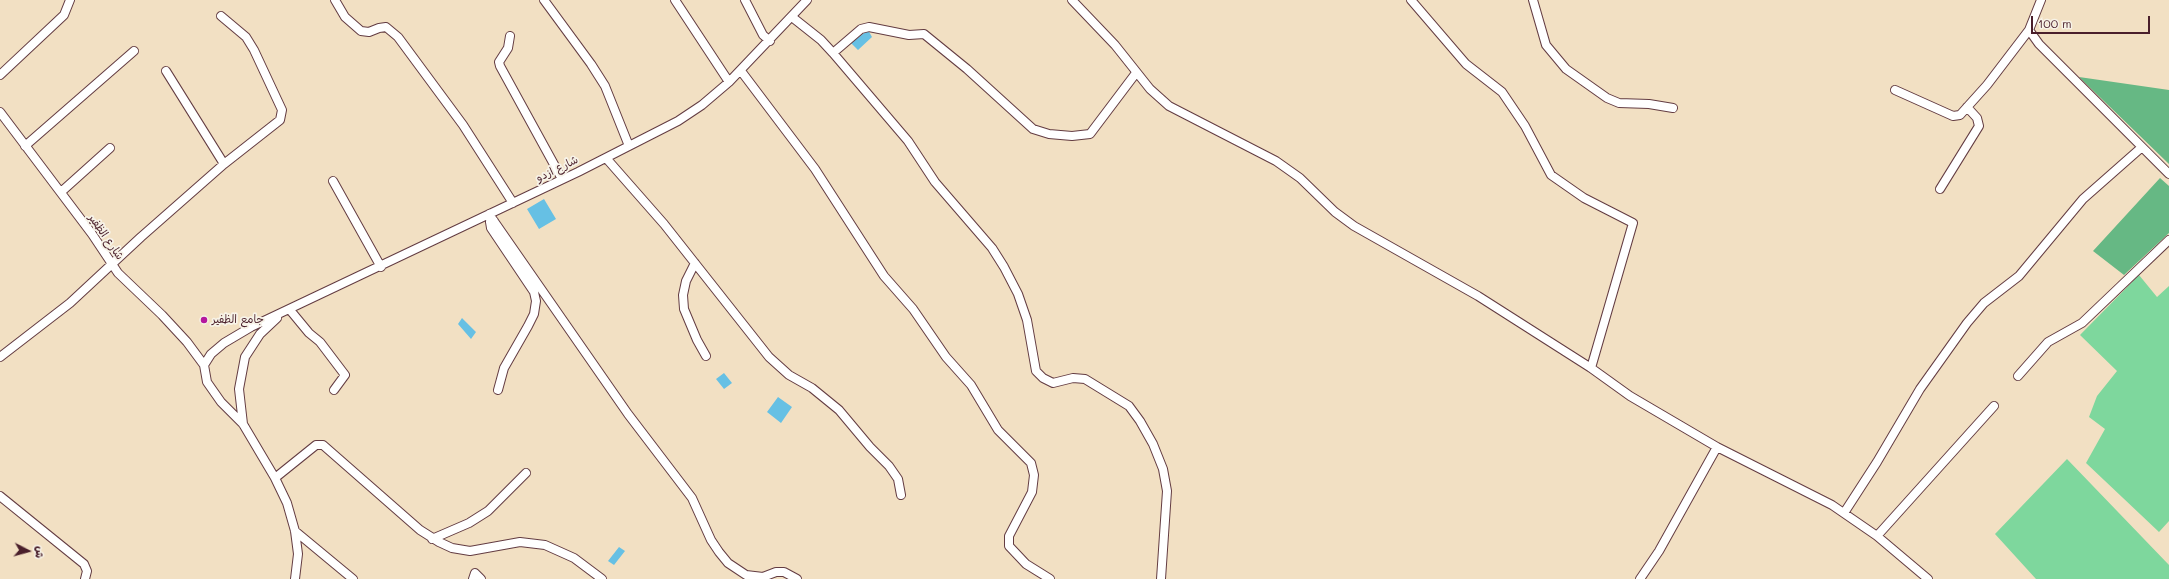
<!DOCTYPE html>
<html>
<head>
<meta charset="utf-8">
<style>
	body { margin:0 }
	#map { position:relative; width:2169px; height:579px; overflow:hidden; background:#f2e0c3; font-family:Mali,"Playpen Sans Arabic",sans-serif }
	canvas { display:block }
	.north { position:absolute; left:8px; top:531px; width:40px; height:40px; -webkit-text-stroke:3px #f7f3e8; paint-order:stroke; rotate:96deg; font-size:11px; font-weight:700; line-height:16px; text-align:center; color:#4a1f2b }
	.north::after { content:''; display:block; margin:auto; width:14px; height:18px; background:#4a1f2b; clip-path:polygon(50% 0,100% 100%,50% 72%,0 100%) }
	.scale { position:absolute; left:2031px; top:16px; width:119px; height:18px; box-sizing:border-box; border:2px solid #4a1f2b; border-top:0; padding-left:5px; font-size:12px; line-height:14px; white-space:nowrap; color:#4a1f2b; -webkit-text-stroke:3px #f7f3e8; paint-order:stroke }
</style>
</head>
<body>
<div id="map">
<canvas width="2169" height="579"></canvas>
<div class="north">ش</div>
<div class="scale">100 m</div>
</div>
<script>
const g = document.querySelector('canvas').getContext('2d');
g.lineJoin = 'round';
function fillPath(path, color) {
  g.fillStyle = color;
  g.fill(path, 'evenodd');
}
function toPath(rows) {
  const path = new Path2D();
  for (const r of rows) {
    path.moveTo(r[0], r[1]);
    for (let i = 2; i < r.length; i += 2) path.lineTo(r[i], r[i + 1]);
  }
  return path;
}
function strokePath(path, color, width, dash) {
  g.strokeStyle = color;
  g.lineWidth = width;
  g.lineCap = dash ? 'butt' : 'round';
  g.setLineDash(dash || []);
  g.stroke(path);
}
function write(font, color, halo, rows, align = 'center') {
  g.font = font + ' Mali,"Playpen Sans Arabic",sans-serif';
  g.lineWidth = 3.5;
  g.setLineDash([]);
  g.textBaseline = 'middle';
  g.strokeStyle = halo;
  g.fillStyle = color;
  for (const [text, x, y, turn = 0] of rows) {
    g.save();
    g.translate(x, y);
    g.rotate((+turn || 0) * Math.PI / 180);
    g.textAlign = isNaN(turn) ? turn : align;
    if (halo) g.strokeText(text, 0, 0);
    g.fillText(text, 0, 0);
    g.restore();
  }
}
const green = toPath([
	[2139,275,2157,297,2169,286,2169,521,2159,532,2086,463,2105,429,2089,417,2097,396,2117,371,2080,335],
	[2067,459,2169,565,2169,579,2036,579,1995,534]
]);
const forest = toPath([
	[2079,77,2169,90,2169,164],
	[2160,178,2169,186,2169,233,2124,275,2093,251]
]);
const water = toPath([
	[868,30,872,37,858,50,851,43],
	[544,199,556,219,539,229,527,209],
	[462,318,476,332,471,339,458,324],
	[724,373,732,383,724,389,716,379],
	[778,397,792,407,781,423,767,412],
	[619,547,625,551,614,565,608,561]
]);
const minor = toPath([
	[335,0,345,17,361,31,369,32,379,28,386,27,398,37,463,125,513,203],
	[544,0,591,64,605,86,629,146],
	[675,0,729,82],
	[745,0,763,35,770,41],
	[1072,0,1115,45,1150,89,1169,106,1276,161,1300,178,1335,212,1354,226,1478,296,1591,368,1630,396,1717,447,1832,505,1877,536,1928,579],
	[1411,0,1466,64,1502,92,1525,126,1551,175,1584,198,1633,223,1591,368],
	[1533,0,1546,45,1566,69,1607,98,1619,103,1649,104,1673,108],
	[2041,0,2029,30,2039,44,2169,174],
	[792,17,821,40,833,53,908,141,935,182,992,248,1004,267,1018,294,1027,320,1036,371,1043,378,1053,383,1073,378,1085,379,1129,406,1140,421,1153,444,1163,469,1167,491,1161,579],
	[510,36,508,48,499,62,500,66,562,179],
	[833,53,861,29,869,27,909,35,924,34,967,69,1033,129,1049,134,1072,136,1090,134,1136,73],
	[166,71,224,164],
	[741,71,815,169,884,276,913,309,946,357,971,385,998,430,1031,463,1034,475,1032,492,1009,536,1009,546,1026,564,1050,579],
	[0,75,64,15,70,0],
	[1895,90,1953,116,1960,115,1987,85,2029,30],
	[0,112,92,234,118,273,162,315,187,342,204,365],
	[25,146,134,51],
	[606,158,664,224,769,357,789,375,812,388,839,410,870,447,889,466,898,479,901,495],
	[333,181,381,267],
	[1940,189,1979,126,1977,118,1967,107],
	[61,192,110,148],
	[489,214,628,414,692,498,711,540,719,552,728,563,746,575,763,577,776,572,784,572,797,579],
	[494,221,490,222,491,228,534,292,536,301,534,314,528,326,504,368,498,390],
	[695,263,686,281,683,295,684,309,697,340,706,356],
	[290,310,309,333,320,342,345,375,334,390],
	[0,357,70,303,141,237,224,164,280,120,282,110,254,50,246,37,221,16],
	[2018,376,2048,342,2082,323,2169,240],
	[243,424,239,389,245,357,260,334,277,318],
	[275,478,316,445,323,445,420,530,439,542,452,548,470,551,520,542,545,545,574,558,602,579],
	[0,496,84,564,87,571,85,579],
	[1844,513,1877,462,1920,389,1967,323,1984,303,2019,276,2083,199,2142,147],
	[295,531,353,579],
	[1877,536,1994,406],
	[432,539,469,523,488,511,526,473],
	[295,579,298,554,295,531,287,503,275,478,243,424,221,402,207,382,204,365,211,354,224,343,251,327,578,172,678,121,702,105,729,82,807,0],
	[473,579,475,573,481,579],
	[1640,579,1659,551,1717,447]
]);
const markers = [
	[204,320,4,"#b5179e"]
];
const streetNames = [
	["شارع ازدو",557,169,-26],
	["شارع الظفير",106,237,55]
];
const poiNames = [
	["جامع الظفير",212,320]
];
fillPath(green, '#7ed79d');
fillPath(forest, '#66b884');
fillPath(water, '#66c0e4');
strokePath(minor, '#633c42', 10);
strokePath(minor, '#fff', 8);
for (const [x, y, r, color] of markers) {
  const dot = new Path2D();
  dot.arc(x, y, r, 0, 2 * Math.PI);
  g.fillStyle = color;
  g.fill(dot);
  strokePath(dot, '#f7f3e8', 1.5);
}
write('11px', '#4a1f2b', '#f7f3e8', streetNames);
write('11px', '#4a1f2b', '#f7f3e8', poiNames, 'left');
</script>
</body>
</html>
